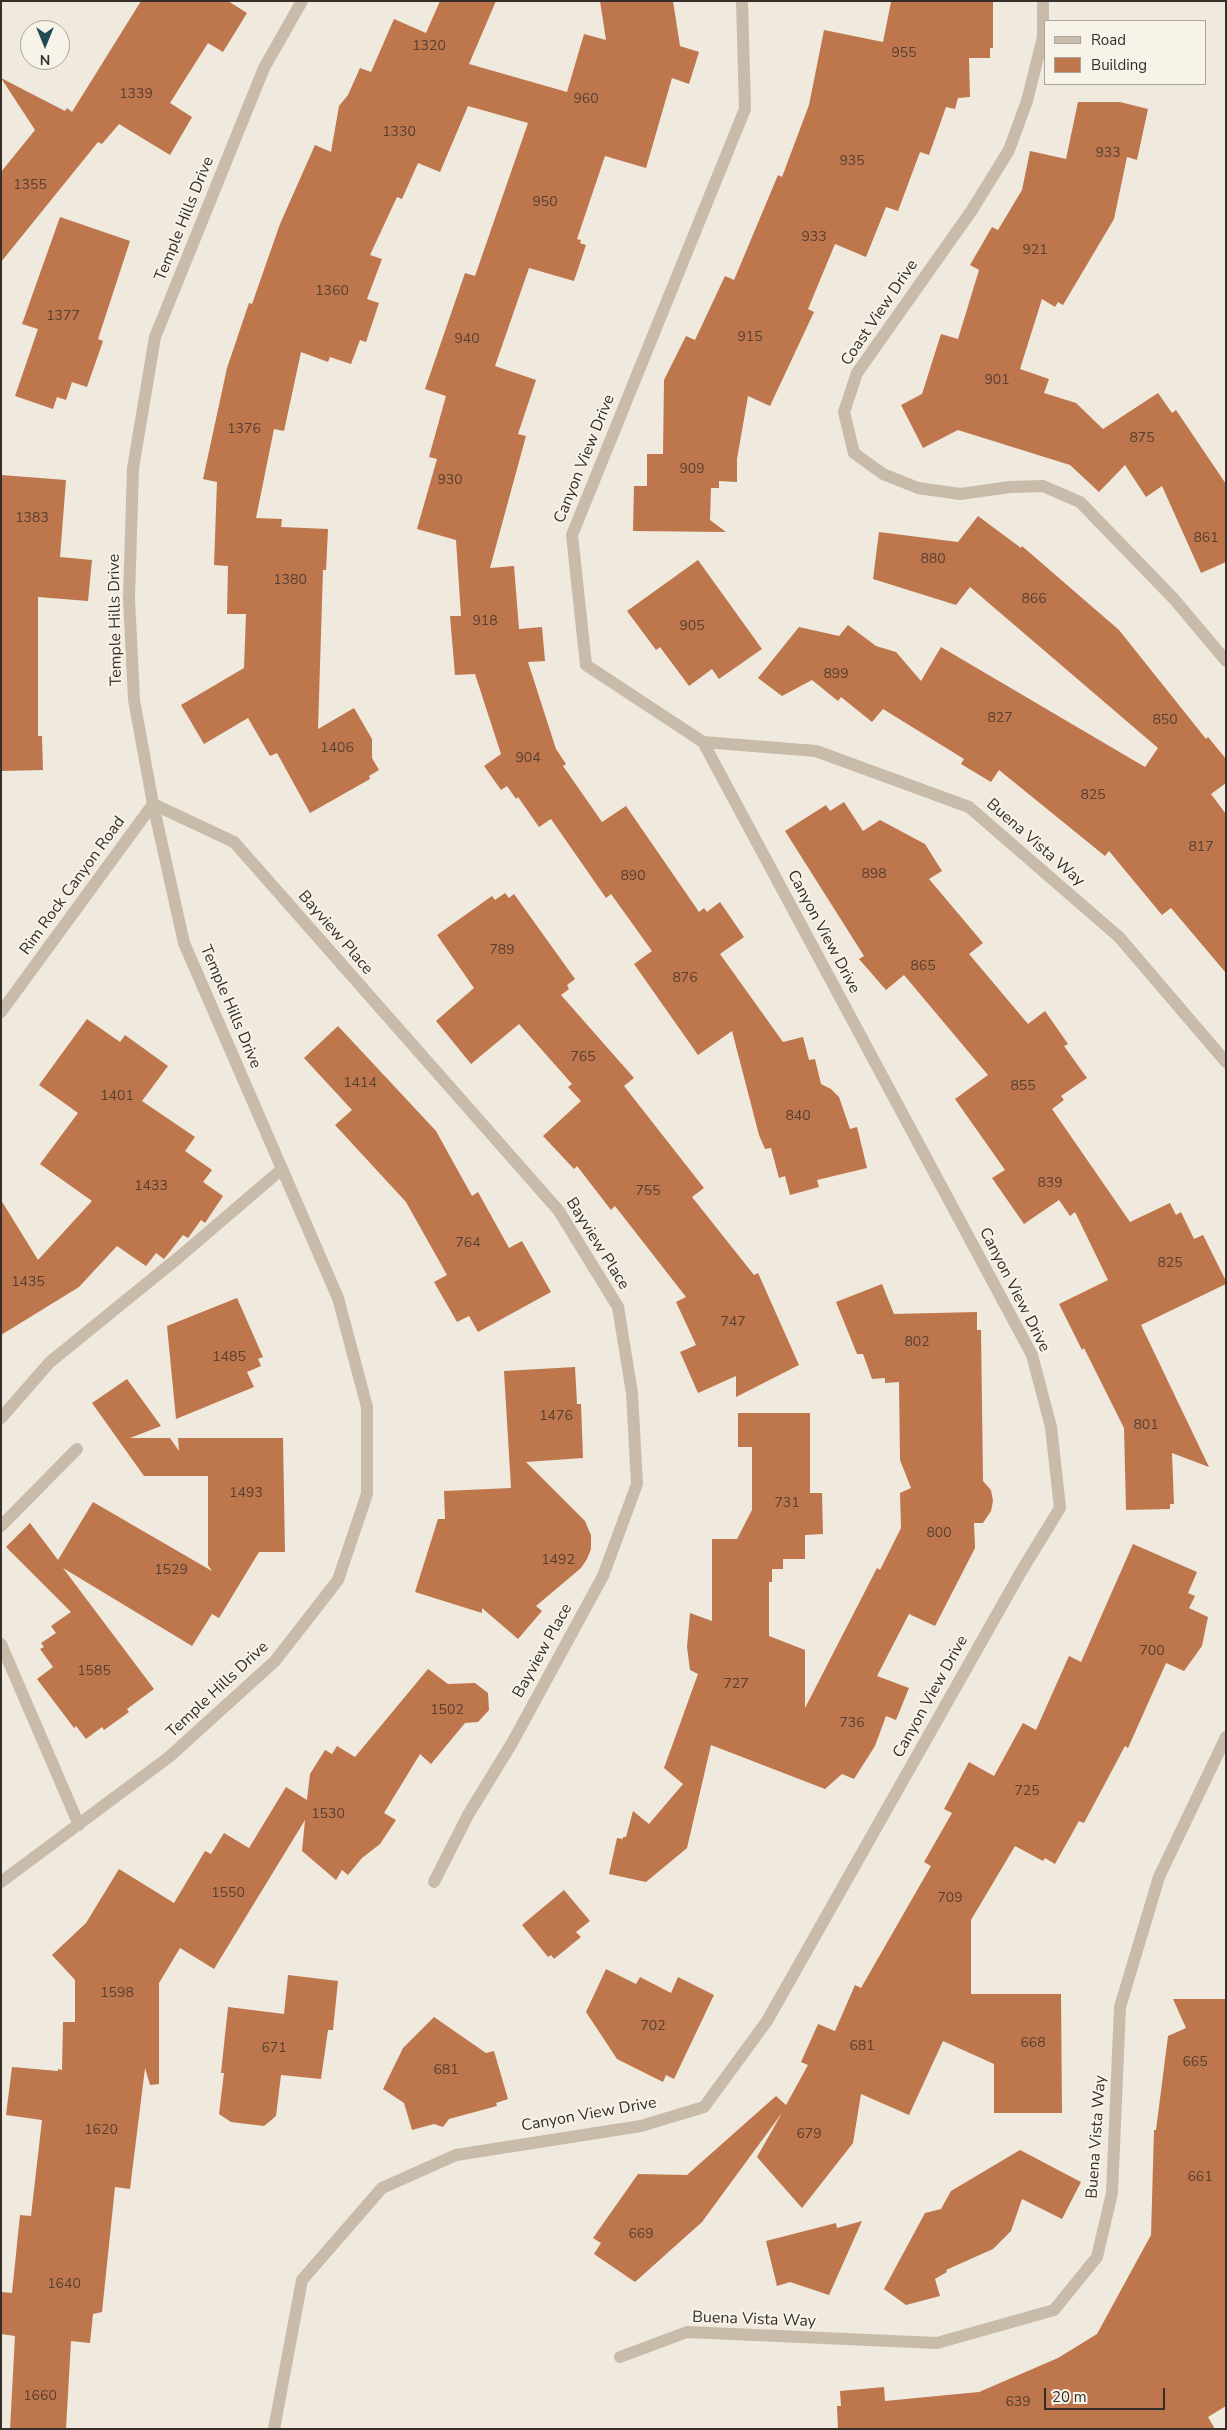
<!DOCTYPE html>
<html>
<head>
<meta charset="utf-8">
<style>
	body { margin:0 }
	#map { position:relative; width:1227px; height:2430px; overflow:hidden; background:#f0e9dd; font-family:"Nunito Sans",sans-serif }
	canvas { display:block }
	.frame { position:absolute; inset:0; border:2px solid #352e29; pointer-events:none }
	.legend { position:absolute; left:1044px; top:20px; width:162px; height:65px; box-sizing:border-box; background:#f8f3e9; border:1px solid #aaa49c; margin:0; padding:6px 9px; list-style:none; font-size:15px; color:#352e29 }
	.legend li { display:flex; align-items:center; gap:10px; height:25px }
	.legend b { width:25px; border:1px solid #aaa49c }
	.north { position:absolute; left:20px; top:20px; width:50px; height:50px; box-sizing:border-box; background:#f8f3e9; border:1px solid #aaa49c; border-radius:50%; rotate:180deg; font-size:14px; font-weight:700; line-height:20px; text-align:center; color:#352e29 }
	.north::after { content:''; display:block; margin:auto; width:18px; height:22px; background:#214b54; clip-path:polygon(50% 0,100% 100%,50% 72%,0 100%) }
	.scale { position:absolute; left:1044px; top:2388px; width:121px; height:22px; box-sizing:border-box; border:2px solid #352e29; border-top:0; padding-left:6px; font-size:15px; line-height:18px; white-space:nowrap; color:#352e29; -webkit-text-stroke:4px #f8f3e9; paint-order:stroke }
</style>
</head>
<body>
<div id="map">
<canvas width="1227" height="2430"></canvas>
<div class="frame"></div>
<ul class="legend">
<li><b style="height:6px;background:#c8bba9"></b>Road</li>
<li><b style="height:14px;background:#be764d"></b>Building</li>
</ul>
<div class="north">N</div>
<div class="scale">20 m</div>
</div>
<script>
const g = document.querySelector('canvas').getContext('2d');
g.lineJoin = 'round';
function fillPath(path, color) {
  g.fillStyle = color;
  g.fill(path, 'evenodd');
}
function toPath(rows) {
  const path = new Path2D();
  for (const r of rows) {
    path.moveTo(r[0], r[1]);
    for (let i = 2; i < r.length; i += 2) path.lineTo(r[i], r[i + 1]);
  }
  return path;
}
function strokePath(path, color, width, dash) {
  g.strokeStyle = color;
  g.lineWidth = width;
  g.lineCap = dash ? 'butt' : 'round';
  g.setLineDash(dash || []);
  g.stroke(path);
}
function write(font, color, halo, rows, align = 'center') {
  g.font = font + ' "Nunito Sans",sans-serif';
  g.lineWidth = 4;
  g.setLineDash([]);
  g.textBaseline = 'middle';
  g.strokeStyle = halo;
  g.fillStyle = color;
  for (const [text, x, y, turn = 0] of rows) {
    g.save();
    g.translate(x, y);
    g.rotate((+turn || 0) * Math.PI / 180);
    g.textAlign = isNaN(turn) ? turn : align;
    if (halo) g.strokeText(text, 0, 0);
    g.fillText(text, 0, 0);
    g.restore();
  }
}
const building = toPath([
	[141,1,228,1,247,13,223,52,208,43,170,103,192,117,170,155,119,124,102,144,98,142,1,262,1,172,35,130,1,78,65,111,67,108,72,112],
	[440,1,496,1,469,64,567,92,584,34,606,40,600,1,673,1,680,46,699,52,689,84,672,78,646,168,605,156,577,239,581,240,580,243,586,245,574,281,529,268,495,366,536,380,518,434,526,436,490,568,514,566,519,629,542,627,545,661,528,662,556,749,566,764,563,766,602,822,626,806,699,912,704,908,707,912,720,902,744,937,720,954,783,1042,803,1037,809,1060,815,1059,821,1084,831,1089,839,1097,850,1129,857,1127,867,1168,817,1180,819,1187,790,1195,785,1176,779,1178,771,1148,765,1149,759,1135,732,1031,698,1055,634,964,652,951,611,894,606,898,551,819,539,827,518,797,516,799,507,786,501,790,484,766,501,754,475,674,455,675,450,616,461,616,456,540,417,529,437,459,429,457,446,396,425,389,465,273,475,276,528,123,468,106,440,172,418,163,402,199,397,197,370,255,382,259,367,299,379,303,366,342,360,340,351,364,330,357,328,362,301,352,284,431,274,429,256,518,282,519,281,527,328,529,326,570,323,570,318,729,354,708,372,739,372,758,379,770,369,776,370,779,310,813,277,753,270,756,248,718,204,744,181,705,244,668,246,614,227,614,228,566,214,565,217,482,203,479,227,368,249,303,252,304,280,224,315,145,331,152,339,106,348,95,360,68,371,72,394,19,426,33],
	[993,1,993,48,990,48,990,58,969,58,970,97,958,98,955,109,946,107,929,155,920,152,898,211,886,207,866,257,835,244,808,309,814,312,770,406,748,396,737,459,737,482,719,481,719,488,711,488,710,520,726,532,633,531,634,486,647,486,647,454,663,454,664,380,686,336,695,340,725,276,734,280,778,175,782,177,809,105,824,30,883,42,891,2],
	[1078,102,1120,102,1148,109,1137,160,1127,157,1114,219,1063,305,1058,302,1055,307,1042,299,1020,369,1049,379,1044,393,1076,403,1103,429,1158,393,1172,413,1176,410,1226,484,1226,562,1201,573,1162,486,1146,497,1125,465,1099,492,1070,465,958,430,923,448,901,405,922,394,941,334,958,339,979,270,970,265,992,227,998,230,1022,190,1030,151,1066,159],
	[60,217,130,241,98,339,103,341,87,387,72,382,66,400,57,397,53,409,15,396,38,329,22,324],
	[1,475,66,480,60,557,92,560,88,601,38,597,38,736,42,736,43,770,1,771],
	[978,516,1021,548,1022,546,1119,630,1206,739,1208,737,1226,759,1226,783,1211,794,1226,814,1226,973,1171,908,1162,915,1109,851,1105,856,999,770,991,782,961,764,964,759,883,709,872,722,841,697,838,701,812,680,782,696,758,678,799,627,839,636,848,625,876,646,896,652,921,681,941,647,1145,767,1158,748,970,587,956,605,873,579,879,532,958,542],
	[698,560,762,649,719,679,712,669,689,686,660,647,656,650,627,611],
	[844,802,863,831,880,820,925,844,942,871,929,879,983,943,969,954,1028,1024,1045,1011,1068,1044,1064,1046,1087,1078,1061,1096,1064,1100,1052,1109,1130,1222,1170,1203,1176,1215,1181,1212,1194,1239,1203,1235,1226,1281,1226,1284,1141,1325,1209,1467,1172,1453,1174,1504,1170,1504,1170,1509,1126,1510,1124,1428,1084,1348,1082,1350,1059,1304,1108,1280,1075,1212,1070,1216,1059,1200,1024,1224,992,1178,1005,1170,955,1099,988,1075,904,975,886,990,859,959,864,956,785,831,826,805,830,811],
	[505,893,509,898,514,894,575,979,567,985,569,989,561,995,634,1078,624,1086,704,1188,692,1197,754,1275,758,1273,799,1365,736,1397,736,1376,698,1393,680,1352,696,1345,676,1302,686,1297,615,1206,611,1210,577,1166,574,1169,543,1136,581,1101,568,1087,572,1084,519,1024,471,1064,436,1021,474,988,437,935,492,896,495,900],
	[87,1019,120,1042,125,1035,168,1066,142,1101,195,1137,185,1151,212,1170,203,1182,223,1196,205,1223,201,1220,188,1238,183,1235,164,1259,156,1253,146,1266,117,1246,79,1287,1,1335,1,1200,38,1260,92,1201,40,1164,78,1113,39,1085],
	[338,1026,436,1131,472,1196,478,1192,509,1248,522,1241,551,1292,478,1332,469,1316,457,1322,434,1282,447,1275,406,1202,335,1125,352,1110,304,1058],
	[882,1284,894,1314,977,1312,977,1330,981,1330,983,1481,991,1490,993,1501,991,1511,983,1523,974,1523,975,1548,935,1626,909,1614,877,1676,909,1688,896,1720,886,1716,875,1746,854,1779,842,1774,825,1789,711,1745,687,1848,646,1882,609,1874,617,1838,623,1839,623,1837,626,1837,633,1811,649,1824,683,1784,664,1768,698,1674,690,1670,687,1647,690,1613,712,1621,712,1539,737,1539,752,1510,752,1447,738,1447,738,1413,810,1413,810,1493,822,1493,823,1534,805,1535,805,1559,783,1559,783,1569,772,1569,772,1582,769,1582,769,1636,805,1650,805,1708,877,1568,880,1570,901,1528,900,1493,911,1488,900,1460,899,1382,885,1383,885,1378,872,1379,863,1354,857,1354,836,1302],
	[237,1298,263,1357,258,1359,261,1366,247,1372,254,1387,176,1419,167,1326],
	[575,1367,577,1404,581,1404,583,1458,526,1462,585,1521,591,1535,591,1549,587,1559,581,1568,536,1606,542,1611,518,1639,482,1608,482,1613,415,1592,438,1519,445,1519,444,1491,511,1488,504,1371],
	[127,1379,161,1426,130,1438,170,1438,179,1451,178,1438,283,1438,285,1552,259,1552,219,1618,212,1614,192,1646,63,1568,154,1689,127,1709,129,1712,104,1730,102,1727,86,1739,76,1726,74,1728,37,1679,53,1667,40,1649,44,1647,41,1643,56,1633,51,1626,71,1612,6,1547,30,1523,58,1560,93,1502,212,1571,208,1565,208,1476,144,1476,92,1403],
	[1133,1544,1197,1572,1188,1593,1195,1596,1189,1608,1208,1617,1202,1646,1184,1671,1166,1663,1128,1748,1125,1746,1084,1823,1079,1821,1055,1864,1045,1858,1043,1861,1015,1846,971,1920,971,1994,1061,1994,1062,2113,994,2113,994,2064,943,2041,909,2115,861,2094,853,2143,802,2208,757,2157,782,2113,702,2222,635,2282,594,2254,601,2243,593,2238,638,2174,687,2175,776,2096,786,2105,808,2065,801,2062,818,2024,835,2031,855,1985,861,1988,931,1866,924,1862,952,1813,944,1809,969,1762,994,1776,1023,1723,1036,1730,1069,1656,1081,1662],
	[428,1669,448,1684,475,1683,488,1693,489,1710,478,1722,465,1723,431,1764,420,1754,384,1813,396,1820,380,1844,362,1858,348,1875,342,1870,336,1880,302,1851,305,1820,214,1969,180,1948,159,1983,159,2084,150,2085,145,2068,130,2189,115,2187,102,2312,93,2314,90,2343,71,2341,66,2429,10,2429,15,2336,1,2334,1,2292,12,2293,20,2215,31,2216,42,2120,6,2115,12,2067,58,2071,58,2069,62,2070,63,2022,75,2022,75,1980,52,1955,86,1923,119,1869,174,1903,205,1851,211,1854,224,1833,249,1848,286,1787,307,1800,310,1774,325,1750,332,1754,337,1746,355,1757],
	[564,1890,590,1921,576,1932,581,1937,554,1959,551,1955,548,1957,522,1925],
	[606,1969,636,1984,640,1977,671,1993,678,1977,714,1995,674,2079,666,2075,663,2082,617,2059,586,2012],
	[288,1975,338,1981,333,2030,328,2030,321,2079,281,2075,276,2116,264,2126,231,2122,219,2114,224,2073,221,2073,228,2007,284,2014],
	[1173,1999,1226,1999,1226,2406,1208,2417,1215,2429,838,2429,837,2406,841,2406,840,2391,884,2387,885,2401,979,2392,1058,2358,1097,2334,1151,2235,1154,2130,1156,2130,1168,2036,1186,2028],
	[434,2017,486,2053,494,2051,508,2099,496,2103,497,2106,449,2119,443,2127,434,2124,412,2130,404,2103,383,2089,403,2048],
	[1020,2150,1081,2182,1062,2219,1022,2199,1011,2231,993,2249,946,2270,947,2272,935,2279,940,2296,906,2305,884,2289,925,2213,941,2209,951,2191],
	[862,2221,829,2295,790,2282,777,2286,766,2241,836,2223,837,2228]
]);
const service = toPath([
	[1,1418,50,1362,178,1258,282,1169],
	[1,1526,77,1449],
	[1,1644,79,1825]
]);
const minor = toPath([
	[1043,1,1043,37,1027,101,1009,150,972,210,857,373,844,412,854,453,883,474,918,488,960,494,1010,487,1043,486,1080,502,1174,599,1226,661],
	[703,742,816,751,969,807,1119,937,1226,1062],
	[1,1012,153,804,234,842,559,1211,618,1307,632,1393,637,1484,603,1576,512,1743,468,1815,434,1882],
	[620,2357,687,2332,937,2343,1054,2310,1097,2257,1112,2193,1120,2007,1159,1877,1226,1737],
	[274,2429,302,2280,382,2188,456,2155,641,2126,704,2107,767,2021,1022,1570,1060,1508,1051,1427,1032,1355,703,742,586,665,572,535,745,109,742,1]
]);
const tertiary = toPath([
	[1,1882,169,1757,275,1661,338,1580,367,1494,367,1407,338,1298,184,943,153,804,134,700,129,598,133,468,155,337,264,68,302,1]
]);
const numberNames = [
	["1320",429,47],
	["955",904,54],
	["1339",136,95],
	["960",586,100],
	["1330",399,133],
	["933",1108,154],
	["935",852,162],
	["1355",30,186],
	["950",545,203],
	["933",814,238],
	["921",1035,251],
	["1360",332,292],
	["1377",63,317],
	["915",750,338],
	["940",467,340],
	["901",997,381],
	["1376",244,430],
	["875",1142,439],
	["909",692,470],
	["930",450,481],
	["1383",32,519],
	["861",1206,539],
	["880",933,560],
	["1380",290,581],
	["866",1034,600],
	["918",485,622],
	["905",692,627],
	["899",836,675],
	["827",1000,719],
	["850",1165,721],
	["1406",337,749],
	["904",528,759],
	["825",1093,796],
	["817",1201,848],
	["898",874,875],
	["890",633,877],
	["789",502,951],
	["865",923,967],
	["876",685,979],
	["765",583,1058],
	["1414",360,1084],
	["855",1023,1087],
	["1401",117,1097],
	["840",798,1117],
	["839",1050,1184],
	["1433",151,1187],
	["755",648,1192],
	["764",468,1244],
	["825",1170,1264],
	["1435",28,1283],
	["747",733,1323],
	["802",917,1343],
	["1485",229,1358],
	["1476",556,1417],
	["801",1146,1426],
	["1493",246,1494],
	["731",787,1504],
	["800",939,1534],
	["1492",558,1561],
	["1529",171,1571],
	["700",1152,1652],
	["1585",94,1672],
	["727",736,1685],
	["1502",447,1711],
	["736",852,1724],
	["725",1027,1792],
	["1530",328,1815],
	["1550",228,1894],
	["709",950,1899],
	["1598",117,1994],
	["702",653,2027],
	["668",1033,2044],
	["681",862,2047],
	["671",274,2049],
	["665",1195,2063],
	["681",446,2071],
	["1620",101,2131],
	["679",809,2135],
	["661",1200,2178],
	["669",641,2235],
	["1640",64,2285],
	["1660",40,2397],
	["639",1018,2403]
];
const streetNames = [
	["Temple Hills Drive",185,219,-68],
	["Coast View Drive",880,313,-56],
	["Canyon View Drive",585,459,-68],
	["Temple Hills Drive",116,620,-91],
	["Buena Vista Way",1035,843,41],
	["Rim Rock Canyon Road",73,886,-54],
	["Canyon View Drive",823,932,62],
	["Bayview Place",335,933,49],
	["Temple Hills Drive",230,1007,67],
	["Bayview Place",597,1244,58],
	["Canyon View Drive",1014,1290,63],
	["Bayview Place",543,1651,-61],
	["Temple Hills Drive",218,1690,-43],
	["Canyon View Drive",931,1697,-61],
	["Canyon View Drive",589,2115,-10],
	["Buena Vista Way",1097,2137,-86],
	["Buena Vista Way",754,2320,2]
];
fillPath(building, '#be764d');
strokePath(service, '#c8bba9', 12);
strokePath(minor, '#c8bba9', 12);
strokePath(tertiary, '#c8bba9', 12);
write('14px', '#574032', null, numberNames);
write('16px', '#352e29', '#f8f3e9', streetNames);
</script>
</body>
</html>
